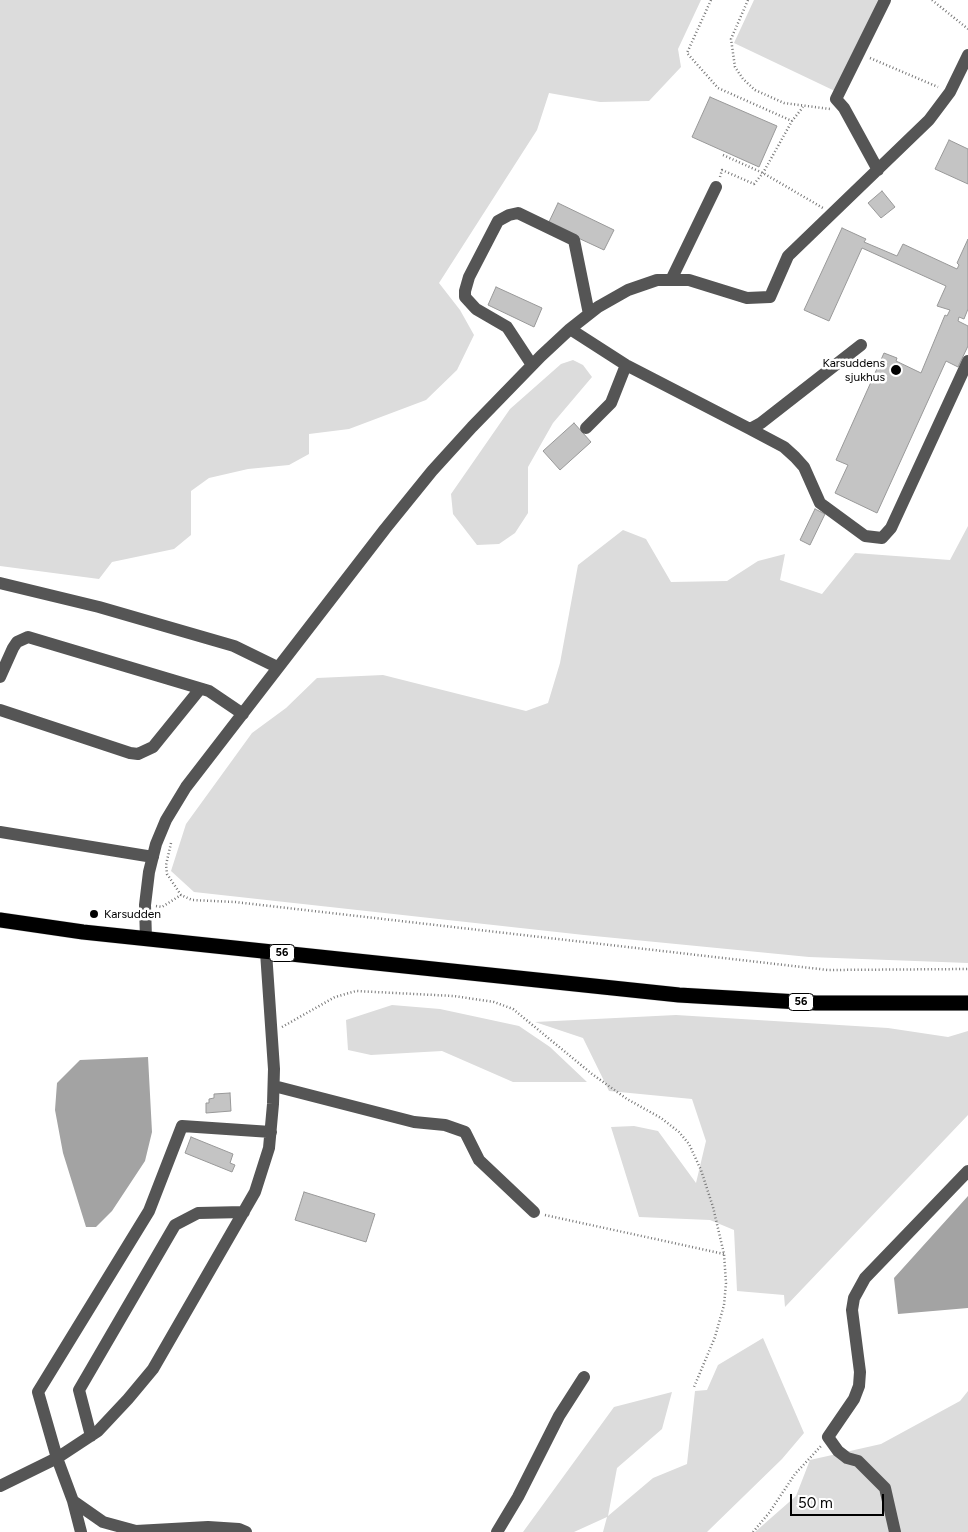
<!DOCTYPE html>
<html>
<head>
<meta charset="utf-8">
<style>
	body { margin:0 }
	#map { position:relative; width:968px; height:1532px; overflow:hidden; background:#fff; font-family:Figtree,sans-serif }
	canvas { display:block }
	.scale { position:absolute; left:790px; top:1494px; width:94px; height:22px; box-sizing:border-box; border:2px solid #000; border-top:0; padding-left:6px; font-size:15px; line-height:18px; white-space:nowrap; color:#000; -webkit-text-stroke:4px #fff; paint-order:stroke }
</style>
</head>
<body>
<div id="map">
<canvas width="968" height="1532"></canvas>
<div class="scale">50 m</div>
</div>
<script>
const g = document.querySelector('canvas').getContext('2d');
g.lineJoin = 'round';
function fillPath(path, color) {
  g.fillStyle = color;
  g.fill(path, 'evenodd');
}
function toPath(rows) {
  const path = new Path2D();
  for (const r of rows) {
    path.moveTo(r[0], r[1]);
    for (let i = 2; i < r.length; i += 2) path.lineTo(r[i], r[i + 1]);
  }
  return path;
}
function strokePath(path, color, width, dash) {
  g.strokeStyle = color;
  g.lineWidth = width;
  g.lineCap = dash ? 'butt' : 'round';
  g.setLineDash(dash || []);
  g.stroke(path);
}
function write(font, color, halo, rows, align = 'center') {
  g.font = font + ' Figtree,sans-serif';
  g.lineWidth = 5;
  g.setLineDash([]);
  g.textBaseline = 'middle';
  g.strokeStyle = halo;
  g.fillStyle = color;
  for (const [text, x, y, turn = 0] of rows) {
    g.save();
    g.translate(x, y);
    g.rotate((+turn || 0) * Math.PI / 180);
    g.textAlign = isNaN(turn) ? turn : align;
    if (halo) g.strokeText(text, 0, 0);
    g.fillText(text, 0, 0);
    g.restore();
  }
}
const green = toPath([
	[0,0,701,0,678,49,681,67,649,101,600,102,549,93,537,130,439,283,460,310,474,335,457,370,426,400,349,429,309,434,309,454,289,465,248,469,209,478,191,491,191,535,174,549,112,562,99,579,0,566],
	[754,0,880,0,837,92,734,43],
	[573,360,583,365,592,377,553,423,528,467,528,513,515,533,499,544,477,545,453,514,451,494,510,409,561,364],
	[968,526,968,963,809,957,584,935,194,892,171,871,186,824,252,733,286,708,317,678,383,675,526,711,548,703,560,663,578,565,623,530,646,539,671,582,727,581,758,561,785,554,780,580,822,594,855,553,950,560],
	[392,1005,440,1009,519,1026,550,1047,587,1082,513,1082,442,1051,371,1055,348,1050,346,1020],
	[676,1015,888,1028,948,1037,968,1031,968,1115,785,1307,784,1295,737,1291,734,1230,710,1220,639,1217,611,1127,634,1126,658,1131,696,1183,706,1141,692,1099,609,1091,583,1038,535,1022],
	[763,1338,804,1433,782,1459,707,1532,603,1532,607,1517,574,1532,523,1532,614,1407,672,1392,662,1429,617,1468,608,1516,653,1478,687,1464,695,1391,707,1390,718,1365],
	[968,1391,968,1532,755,1532,796,1496,810,1460,881,1444,960,1401]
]);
const water = toPath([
	[148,1057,152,1132,145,1161,112,1211,96,1227,86,1227,63,1153,55,1110,57,1083,80,1060],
	[968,1196,968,1308,898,1314,894,1278]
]);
const building = toPath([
	[710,97,777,126,759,167,692,137,710,97],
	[949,140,968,149,968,184,935,169,949,140],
	[882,191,895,207,881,218,868,203,882,191],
	[558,203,614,230,604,250,548,224,558,203],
	[842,228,866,239,864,242,897,256,903,244,957,269,959,265,957,263,968,239,968,309,964,319,959,317,958,321,968,326,968,346,958,367,946,361,877,513,835,493,848,465,836,460,884,353,897,358,896,361,921,373,945,315,947,316,950,310,937,306,946,286,862,248,829,321,804,310,842,228],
	[496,287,542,308,534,327,488,305,496,287],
	[574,423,591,442,560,470,543,451,574,423],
	[815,509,825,514,810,545,800,540,815,509],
	[230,1093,231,1111,206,1113,206,1103,209,1103,209,1099,214,1098,214,1094,230,1093],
	[191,1137,233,1154,230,1163,235,1165,232,1172,185,1153,191,1137],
	[304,1192,375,1214,366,1242,295,1220,304,1192]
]);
const path = toPath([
	[711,0,687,53,718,88,792,121],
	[748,0,731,39,735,67,743,79,755,90,784,103,830,109],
	[932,0,968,29],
	[870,58,938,87],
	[723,155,763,173,823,208],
	[720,177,722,170,754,184,763,173,792,121,803,107],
	[171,843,166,865,167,874,181,895,192,900,235,902,828,970,968,969],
	[156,906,162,907,181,895],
	[282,1027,335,997,356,991,454,996,494,1002,513,1009,592,1074,627,1099,661,1118,679,1132,689,1144,701,1170,713,1207,724,1254,726,1283,724,1305,715,1337,694,1387],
	[545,1215,724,1254],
	[753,1532,769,1513,795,1474,821,1446]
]);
const minor = toPath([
	[878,170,844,108,836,99,885,0],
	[671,280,716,187],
	[570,329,626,365,750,429,761,423,861,345],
	[532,365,507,327,476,309,465,297,465,291,469,277,498,221,509,215,518,213,574,240,589,314],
	[586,428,611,403,626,365],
	[750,429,784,447,795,457,804,467,820,503,865,536,882,538,891,528,968,361],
	[0,583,99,607,234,646,277,667],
	[0,677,13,648,17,642,28,637,209,691,243,714],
	[0,710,130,753,138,754,153,747,200,689],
	[0,832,153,857],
	[146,939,145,905,149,872,156,844,166,820,186,787,385,529,432,471,472,427,541,356,570,329,598,307,628,290,657,280,689,280,747,298,770,297,788,256,929,120,950,92,968,55],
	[274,1086,414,1122,445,1125,465,1132,479,1160,534,1212],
	[91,1436,79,1390,175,1225,198,1213,244,1212],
	[0,1486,57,1458,98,1431,128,1399,153,1369,255,1192,269,1148,273,1104,274,1069,266,952],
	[73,1501,81,1532],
	[246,1532,239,1529,208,1527,136,1531,103,1522,73,1501,57,1458,38,1392,149,1211,182,1126,271,1132],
	[497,1532,518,1497,559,1416,584,1377],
	[895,1532,885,1488,858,1461,847,1458,838,1451,828,1437,854,1399,859,1386,860,1372,852,1310,854,1298,865,1278,968,1171]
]);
const highway = toPath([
	[0,920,83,932,679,995,816,1003,968,1003]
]);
const markers = [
	[896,370,6,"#000"],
	[94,914,5,"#000"]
];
const shields = [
	[282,953,25],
	[801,1002,25]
];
const shieldNames = [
	["56",282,953],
	["56",801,1002]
];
const poiNames = [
	["Karsuddens",885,363],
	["sjukhus",885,377],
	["Karsudden",104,914,"left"]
];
fillPath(green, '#dcdcdc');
fillPath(water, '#a3a3a3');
fillPath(building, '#c4c4c4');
strokePath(building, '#999', 1);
strokePath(highway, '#dbdbdb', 16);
strokePath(path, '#777', 2.5, [1, 2.5]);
strokePath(minor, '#555', 12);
strokePath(highway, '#000', 15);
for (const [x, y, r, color] of markers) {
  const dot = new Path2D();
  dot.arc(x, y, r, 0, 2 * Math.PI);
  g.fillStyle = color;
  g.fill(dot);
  strokePath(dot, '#fff', 2);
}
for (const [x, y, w] of shields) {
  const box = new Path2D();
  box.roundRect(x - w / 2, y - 8.5, w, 17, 4);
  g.fillStyle = '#fff';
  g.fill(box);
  strokePath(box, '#000', 1);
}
write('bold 11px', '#000', null, shieldNames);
write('12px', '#000', '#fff', poiNames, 'right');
</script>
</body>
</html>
